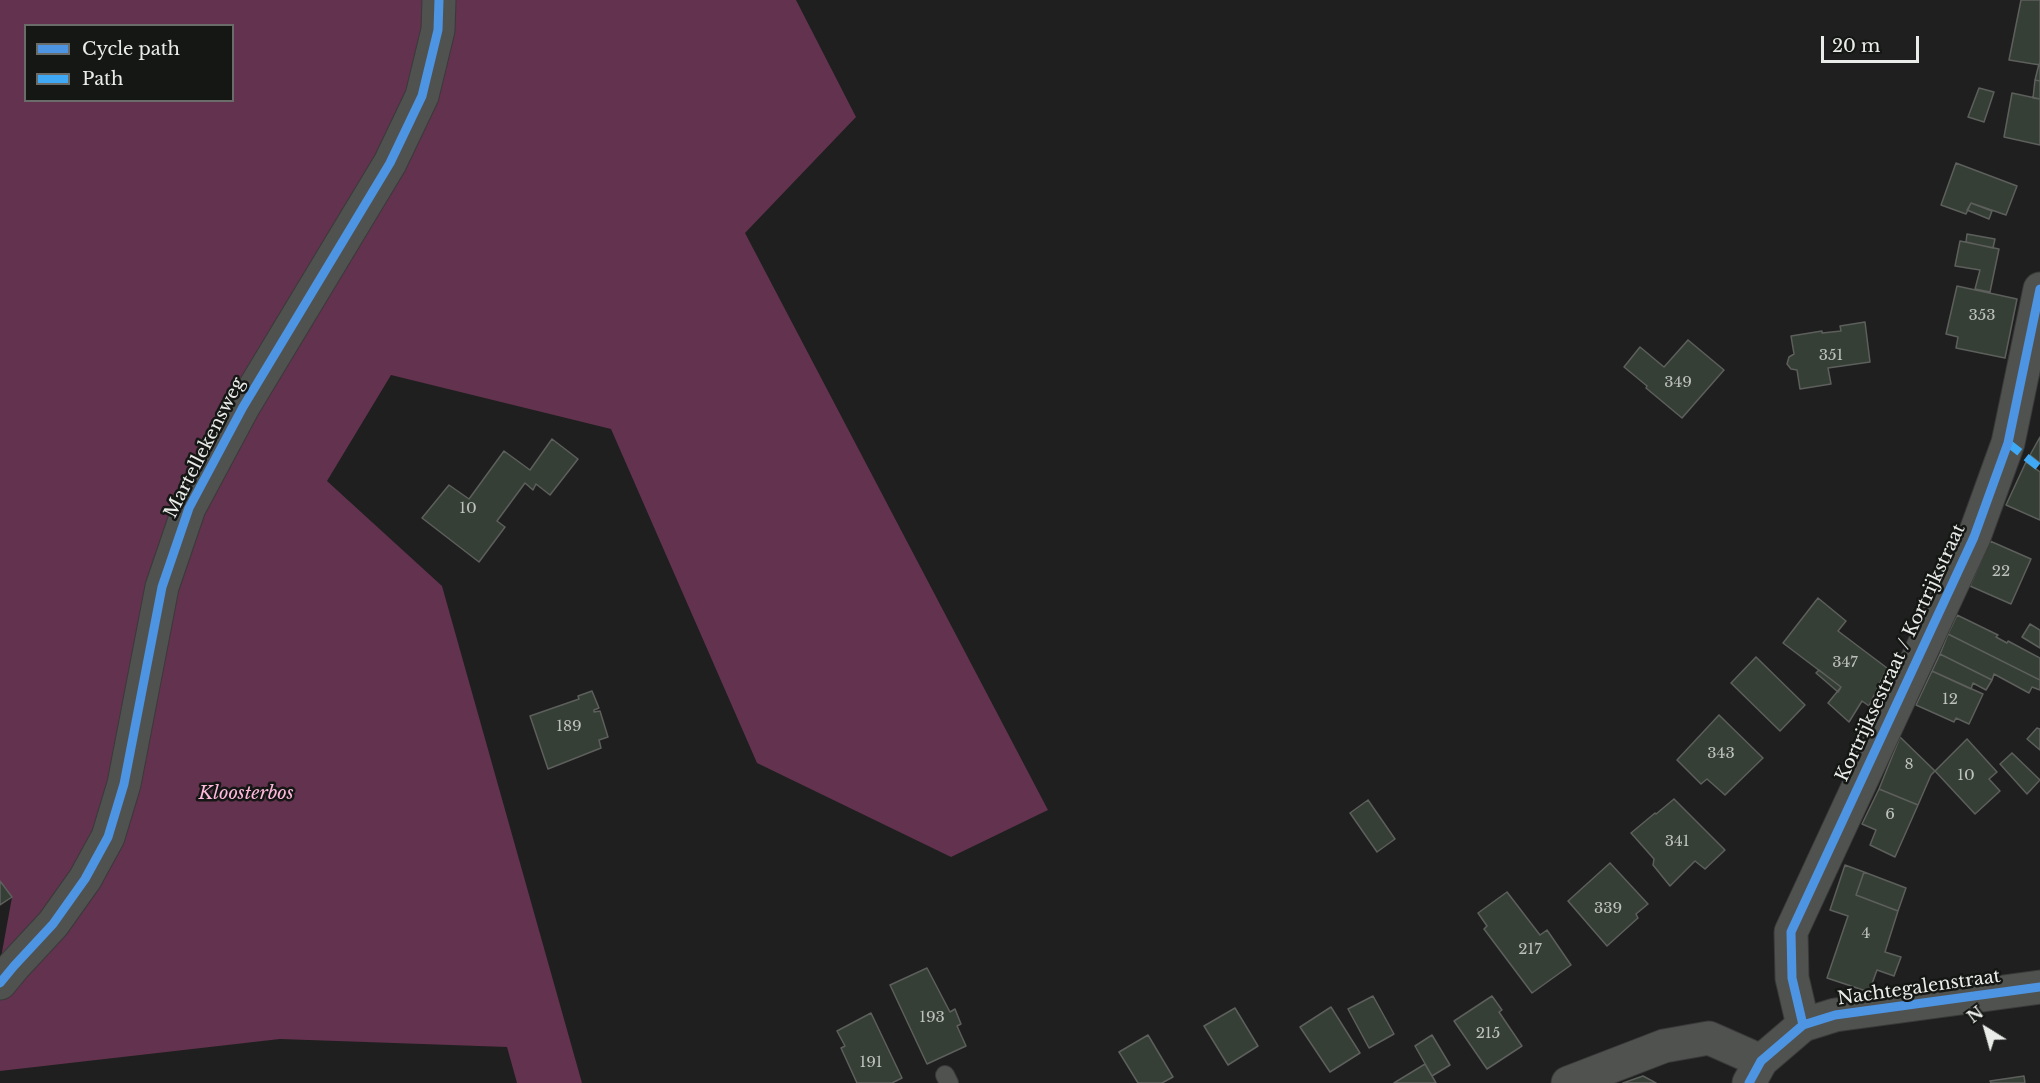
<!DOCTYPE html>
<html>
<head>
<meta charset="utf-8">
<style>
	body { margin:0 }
	#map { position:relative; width:2040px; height:1083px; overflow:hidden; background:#1e1f1e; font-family:"Libre Baskerville",serif }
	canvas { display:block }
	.legend { position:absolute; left:24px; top:24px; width:210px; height:78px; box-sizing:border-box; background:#141714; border:2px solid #6a6c6a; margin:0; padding:8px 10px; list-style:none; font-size:18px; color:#eaecea }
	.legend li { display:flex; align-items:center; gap:12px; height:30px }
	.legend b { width:30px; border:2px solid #6a6c6a }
	.north { position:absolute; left:1956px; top:999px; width:60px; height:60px; -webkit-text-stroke:4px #141714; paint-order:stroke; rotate:323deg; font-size:16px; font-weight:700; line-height:24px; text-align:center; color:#eaecea }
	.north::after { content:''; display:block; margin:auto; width:21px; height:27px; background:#eaecea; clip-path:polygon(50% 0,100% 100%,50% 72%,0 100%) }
	.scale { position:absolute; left:1821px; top:36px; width:98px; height:27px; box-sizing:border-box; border:3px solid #eaecea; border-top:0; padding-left:8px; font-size:18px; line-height:21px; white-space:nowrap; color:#eaecea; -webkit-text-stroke:4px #141714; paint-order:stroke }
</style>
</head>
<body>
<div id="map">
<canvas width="2040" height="1083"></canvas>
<ul class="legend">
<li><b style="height:8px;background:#4d94e3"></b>Cycle path</li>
<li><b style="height:8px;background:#3fa9f5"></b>Path</li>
</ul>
<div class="north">N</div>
<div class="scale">20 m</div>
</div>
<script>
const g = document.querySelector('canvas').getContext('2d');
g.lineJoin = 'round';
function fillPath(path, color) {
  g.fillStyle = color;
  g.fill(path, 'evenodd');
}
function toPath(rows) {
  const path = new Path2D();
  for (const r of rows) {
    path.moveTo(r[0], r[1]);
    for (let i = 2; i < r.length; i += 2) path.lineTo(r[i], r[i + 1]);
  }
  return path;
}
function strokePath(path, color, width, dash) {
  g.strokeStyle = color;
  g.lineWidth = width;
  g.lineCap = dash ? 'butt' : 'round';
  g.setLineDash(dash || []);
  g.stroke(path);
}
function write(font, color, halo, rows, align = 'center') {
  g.font = font + ' "Libre Baskerville",serif';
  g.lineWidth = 5;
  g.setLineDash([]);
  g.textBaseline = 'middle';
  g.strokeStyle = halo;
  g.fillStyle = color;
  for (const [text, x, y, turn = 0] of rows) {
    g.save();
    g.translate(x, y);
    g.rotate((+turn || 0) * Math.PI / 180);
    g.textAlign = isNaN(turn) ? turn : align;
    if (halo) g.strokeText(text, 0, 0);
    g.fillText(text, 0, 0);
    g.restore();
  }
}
const forest = toPath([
	[0,0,796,0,856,117,745,233,1048,810,951,857,757,763,611,429,391,375,327,481,442,586,582,1083,517,1083,507,1047,280,1039,0,1071,0,963,12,897,0,897],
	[26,26,232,26,232,100,26,100]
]);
const building = toPath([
	[2021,0,2040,0,2040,65,2009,60,2021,0],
	[2039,64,2040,65,2040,81,2035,80,2039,64],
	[2035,80,2040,81,2040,99,2033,98,2035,80],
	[1979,88,1994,92,1984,122,1968,117,1979,88],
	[2012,93,2040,99,2040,145,2004,137,2012,93],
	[1956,163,2017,186,2006,215,1971,203,1966,214,1941,205,1956,163],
	[1971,203,1992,211,1989,219,1967,210,1971,203],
	[1967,234,1995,239,1993,248,1966,242,1967,234],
	[1960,241,1999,249,1990,292,1975,289,1980,270,1955,266,1960,241],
	[1957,286,2017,299,2005,358,1956,348,1958,337,1946,334,1957,286],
	[1865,322,1870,362,1828,368,1831,384,1800,389,1797,370,1791,369,1787,364,1789,357,1794,354,1791,336,1822,331,1822,333,1841,331,1840,326,1865,322],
	[1688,340,1724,370,1682,418,1646,388,1647,386,1624,367,1640,347,1664,367,1688,340],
	[2040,437,2040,463,2030,455,2040,437],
	[552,439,578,459,550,495,536,484,533,490,525,483,497,521,505,527,479,562,422,518,449,485,469,499,504,451,530,470,552,439],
	[2026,462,2040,472,2040,520,2006,505,2026,462],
	[1990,541,2031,559,2011,604,1970,586,1990,541],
	[1818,598,1846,621,1838,631,1887,668,1869,706,1862,701,1849,722,1828,703,1841,687,1783,643,1818,598],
	[1957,615,1998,635,1996,637,2007,643,2008,641,2040,658,2040,680,1948,634,1957,615],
	[2030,624,2040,630,2040,648,2022,637,2030,624],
	[1948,634,2040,680,2040,690,2032,687,2029,693,1994,674,1992,680,1940,654,1948,634],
	[1940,654,1992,680,1986,690,1973,683,1971,689,1932,671,1940,654],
	[1756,657,1805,705,1780,731,1731,683,1756,657],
	[1819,670,1841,687,1838,692,1816,673,1819,670],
	[1932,671,1983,694,1969,724,1956,718,1954,722,1916,705,1932,671],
	[592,691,599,708,594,710,594,712,600,711,608,737,599,740,601,748,548,769,530,716,579,699,578,696,592,691],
	[1719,715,1763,758,1725,795,1707,779,1701,784,1677,760,1719,715],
	[2037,728,2040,729,2040,750,2027,739,2037,728],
	[1900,737,1935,771,1931,775,1918,805,1879,789,1900,737],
	[1967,739,1997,772,1989,779,2000,791,1975,814,1935,771,1967,739],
	[2012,753,2040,780,2027,794,2000,764,2012,753],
	[1879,789,1918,805,1895,857,1870,845,1876,830,1862,824,1879,789],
	[1674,799,1725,850,1705,869,1695,861,1670,886,1653,865,1654,859,1631,833,1655,813,1656,814,1674,799],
	[1368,800,1395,839,1377,852,1350,813,1368,800],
	[1610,863,1648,904,1636,914,1638,918,1607,946,1568,901,1610,863],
	[1845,865,1864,872,1856,895,1898,911,1885,952,1901,957,1894,976,1877,970,1869,992,1827,978,1848,916,1830,910,1845,865],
	[1864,872,1906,888,1898,911,1856,895,1864,872],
	[0,881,12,897,0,905,0,881],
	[1507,892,1540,935,1547,930,1571,965,1532,993,1484,929,1487,926,1478,913,1507,892],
	[927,968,950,1012,955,1009,961,1024,957,1026,966,1046,927,1064,890,985,927,968],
	[1373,996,1394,1034,1369,1048,1348,1009,1373,996],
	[1492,996,1502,1010,1499,1012,1522,1046,1487,1069,1454,1021,1492,996],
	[1331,1007,1360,1053,1330,1072,1300,1027,1331,1007],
	[1235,1008,1258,1046,1228,1065,1204,1026,1235,1008],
	[871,1013,902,1078,892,1083,857,1083,841,1048,845,1046,837,1031,871,1013],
	[1148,1035,1173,1077,1162,1083,1138,1083,1119,1052,1148,1035],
	[1432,1035,1450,1065,1432,1076,1415,1046,1432,1035],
	[1425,1064,1436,1083,1394,1083,1425,1064],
	[1643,1076,1656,1083,1623,1083,1643,1076],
	[2024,1076,2025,1083,1991,1083,1990,1081,2024,1076]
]);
const service = toPath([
	[945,1075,949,1083]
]);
const minor = toPath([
	[0,983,14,966,53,924,85,879,108,837,124,784,162,587,189,508,243,407,390,163,422,96,438,30,439,0],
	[1803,1025,1792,978,1791,932,1974,537,2008,443,2040,289],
	[1568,1083,1664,1046,1709,1038,1761,1061]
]);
const tertiary = toPath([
	[1749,1083,1761,1061,1803,1025,1835,1015,2040,987]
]);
const quiet = toPath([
	[2008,443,2040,468]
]);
const cycleway = toPath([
	[0,983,14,966,53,924,85,879,108,837,124,784,162,587,189,508,243,407,390,163,422,96,438,30,439,0],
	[1803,1025,1792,978,1791,932,1974,537,2008,443,2040,289],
	[1749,1083,1761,1061,1803,1025,1835,1015,2040,987]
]);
const numberNames = [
	["353",1982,316],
	["351",1831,356],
	["349",1678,383],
	["10",468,509],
	["22",2001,572],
	["347",1845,663],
	["12",1950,700],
	["189",569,727],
	["343",1721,754],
	["8",1909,765],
	["10",1966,776],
	["6",1890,815],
	["341",1677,842],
	["339",1608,909],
	["4",1866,934],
	["217",1530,950],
	["193",932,1018],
	["215",1488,1034],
	["191",871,1063]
];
const streetNames = [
	["Martellekensweg",205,448,-63],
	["Kortrijksestraat / Kortrijkstraat",1901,653,-65],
	["Nachtegalenstraat",1919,988,-8]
];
const parkNames = [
	["Kloosterbos",246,794]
];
fillPath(forest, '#62324e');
fillPath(building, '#363f36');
strokePath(building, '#5d5f5d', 1.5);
strokePath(service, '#393a39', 20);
strokePath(minor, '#393a39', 35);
strokePath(tertiary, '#393a39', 35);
strokePath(service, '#505250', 18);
strokePath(minor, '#505250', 33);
strokePath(tertiary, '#505250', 33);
strokePath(quiet, '#3fa9f5', 8, [15, 8]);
strokePath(cycleway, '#4d94e3', 9);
write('15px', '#bdc1bd', null, numberNames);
write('18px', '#eaecea', '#141714', streetNames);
write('italic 18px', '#ffb7dc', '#141714', parkNames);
</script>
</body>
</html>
